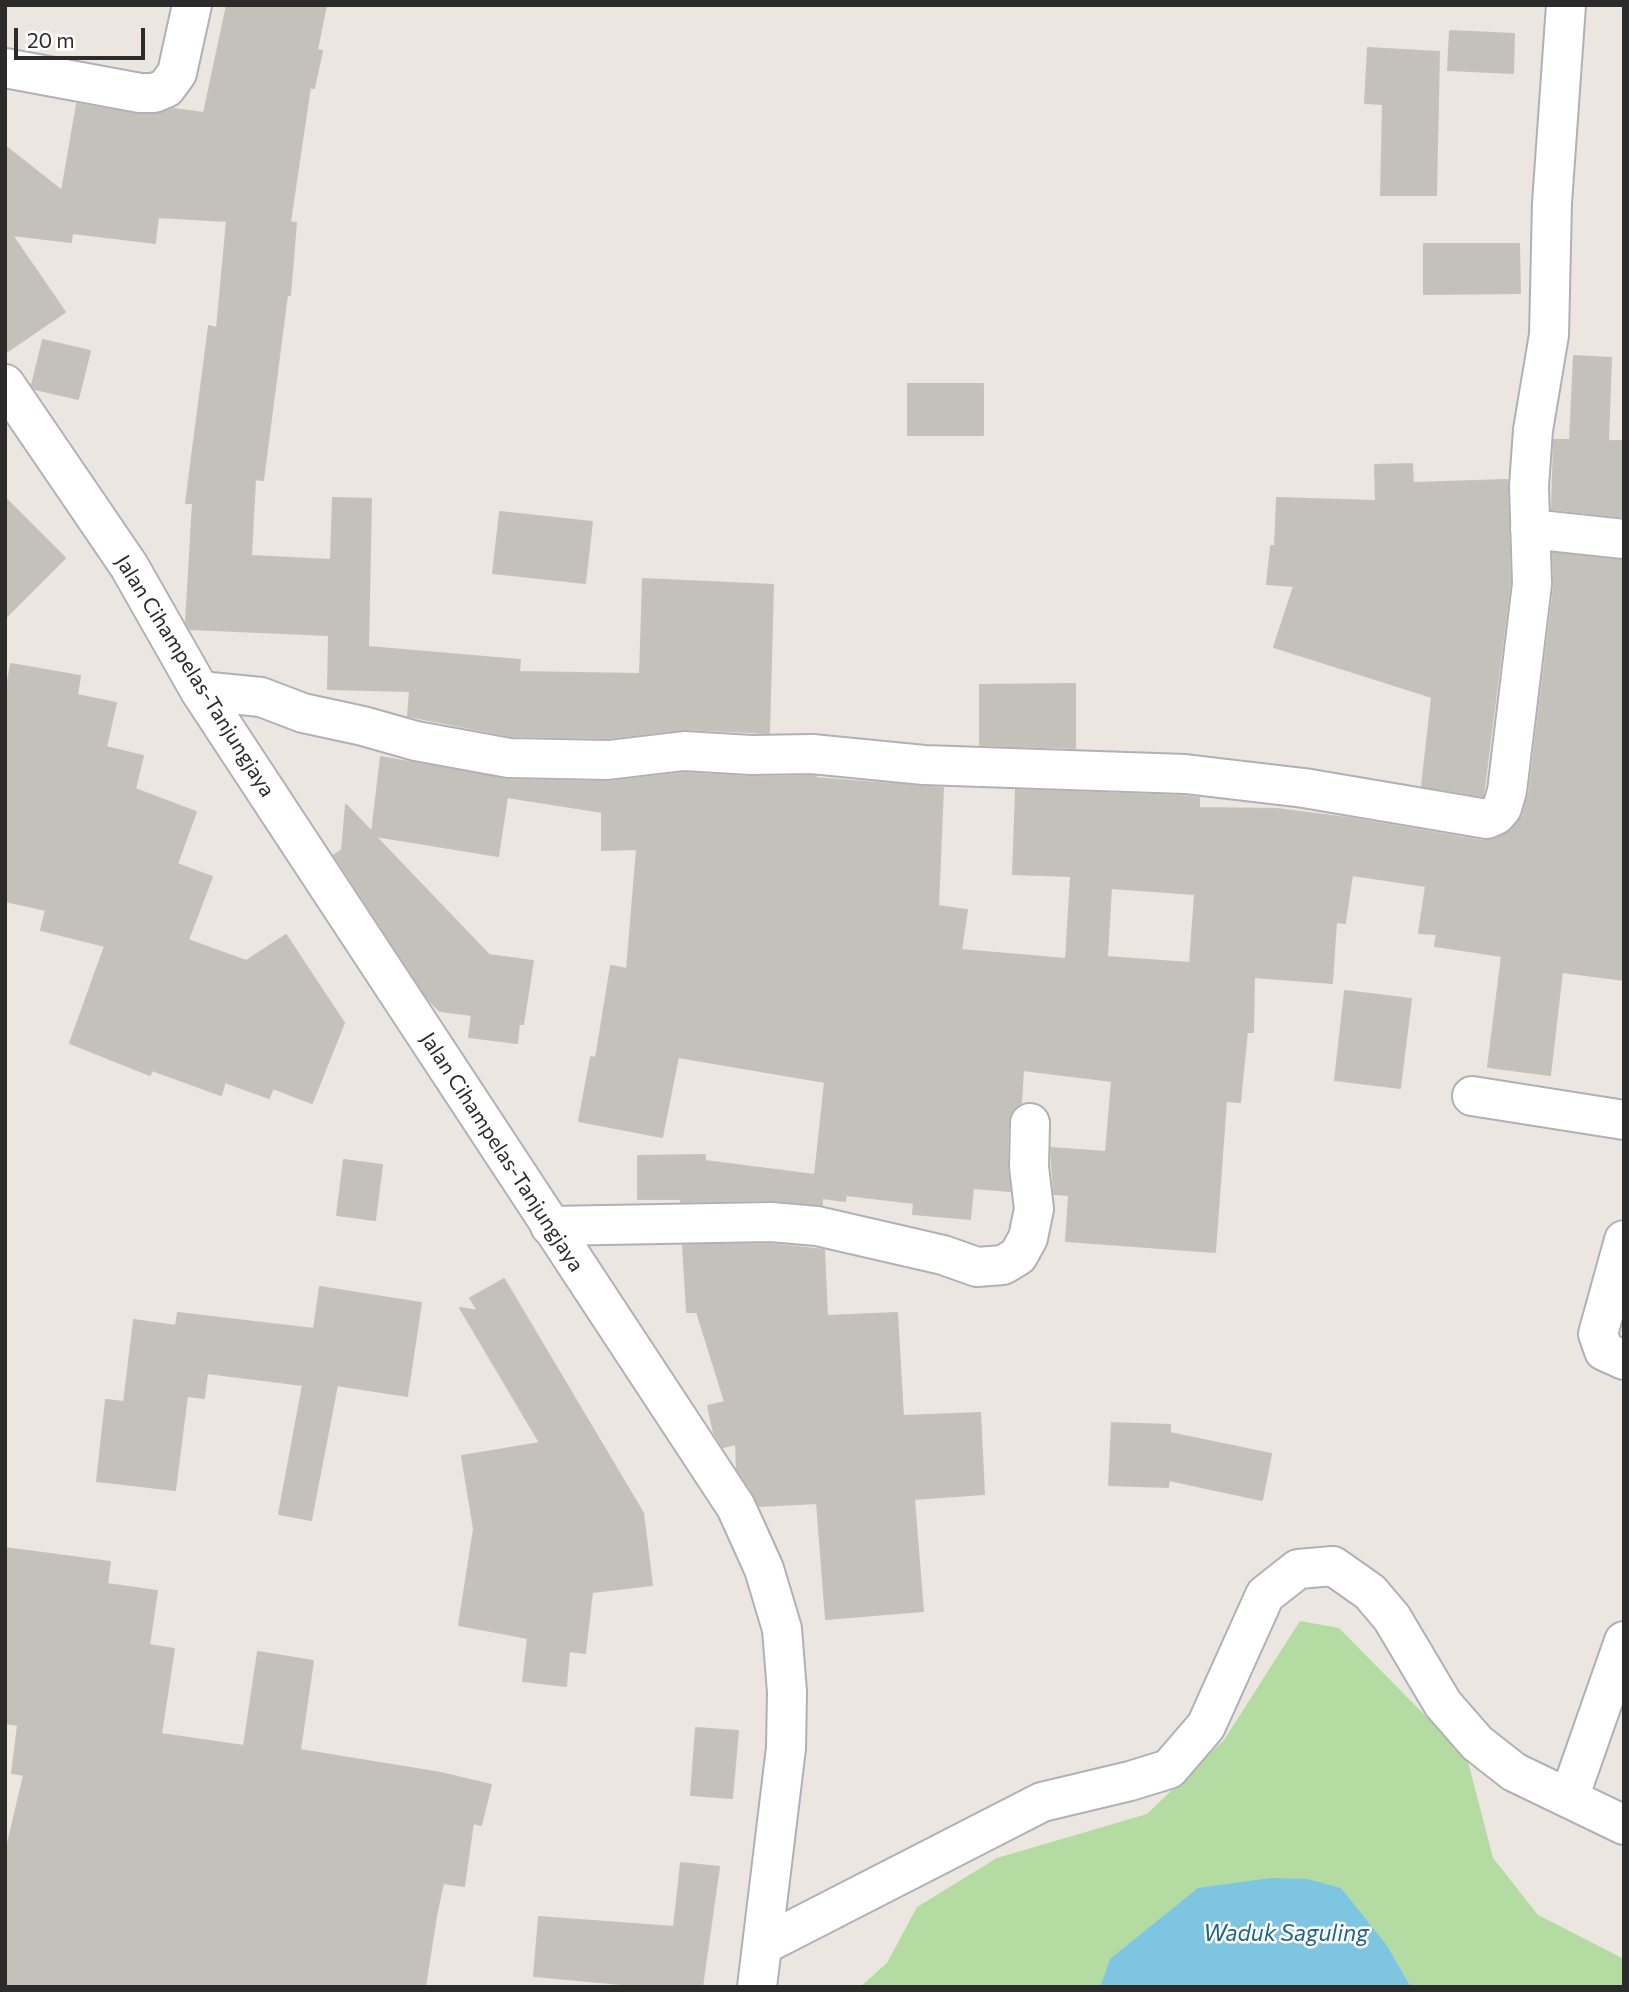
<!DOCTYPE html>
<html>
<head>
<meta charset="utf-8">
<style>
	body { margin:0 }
	#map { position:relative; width:1629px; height:1992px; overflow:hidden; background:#ebe6df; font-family:Commissioner,sans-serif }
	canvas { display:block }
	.frame { position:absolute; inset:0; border:7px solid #2b2b2b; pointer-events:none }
	.scale { position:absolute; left:14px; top:28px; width:131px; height:32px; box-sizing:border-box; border:4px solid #2b2b2b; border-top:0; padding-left:9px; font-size:21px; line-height:24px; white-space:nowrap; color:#2b2b2b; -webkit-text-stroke:5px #fff; paint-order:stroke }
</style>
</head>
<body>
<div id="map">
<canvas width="1629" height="1992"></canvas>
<div class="frame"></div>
<div class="scale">20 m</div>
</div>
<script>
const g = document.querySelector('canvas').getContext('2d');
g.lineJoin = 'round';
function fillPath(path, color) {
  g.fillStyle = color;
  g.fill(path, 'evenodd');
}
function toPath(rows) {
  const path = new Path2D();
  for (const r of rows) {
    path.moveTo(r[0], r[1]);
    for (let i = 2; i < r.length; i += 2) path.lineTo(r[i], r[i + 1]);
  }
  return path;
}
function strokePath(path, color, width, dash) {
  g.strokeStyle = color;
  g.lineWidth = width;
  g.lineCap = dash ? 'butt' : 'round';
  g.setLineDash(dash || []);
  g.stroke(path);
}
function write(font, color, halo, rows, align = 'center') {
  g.font = font + ' Commissioner,sans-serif';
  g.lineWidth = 5;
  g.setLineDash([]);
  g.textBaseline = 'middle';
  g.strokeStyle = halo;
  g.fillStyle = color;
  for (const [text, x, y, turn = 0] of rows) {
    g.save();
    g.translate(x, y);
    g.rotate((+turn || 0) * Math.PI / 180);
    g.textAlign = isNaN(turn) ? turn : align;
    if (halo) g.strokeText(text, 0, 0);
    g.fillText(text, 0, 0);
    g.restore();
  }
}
const green = toPath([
	[1300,1621,1339,1628,1467,1758,1493,1858,1538,1915,1624,1959,1624,1987,1411,1987,1388,1947,1110,1959,1100,1987,860,1987,887,1963,917,1907,997,1858,1147,1814,1224,1740]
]);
const water = toPath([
	[1271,1878,1307,1879,1341,1888,1388,1947,1411,1987,1100,1987,1110,1959,1198,1888]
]);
const building = toPath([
	[227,5,326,5,317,50,322,51,314,88,310,87,290,222,296,223,290,295,287,295,263,480,255,479,251,556,331,560,333,498,371,499,368,647,520,660,519,672,640,674,643,579,773,585,769,733,685,729,607,738,511,736,408,716,410,691,328,689,329,635,190,629,186,622,193,503,186,503,209,326,217,328,227,221,158,217,155,243,72,233,71,242,12,235,65,312,5,353,5,146,62,191,77,104,140,115,155,115,174,109,204,113,227,5],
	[1450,31,1514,34,1513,73,1448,70,1450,31],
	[1368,48,1439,52,1436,195,1381,195,1383,104,1365,103,1368,48],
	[1424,244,1519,244,1520,293,1424,294,1424,244],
	[43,340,90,351,78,399,35,389,32,385,43,340],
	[1574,356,1611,358,1608,441,1624,441,1624,517,1552,509,1554,440,1570,440,1574,356],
	[908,384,983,384,983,435,908,435,908,384],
	[1412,464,1413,483,1507,480,1510,583,1483,796,1422,786,1432,697,1274,647,1294,586,1267,584,1271,546,1275,546,1277,498,1376,501,1375,465,1412,464],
	[5,498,65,558,5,618,5,498],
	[500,512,592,522,585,583,493,573,500,512],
	[1553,553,1624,561,1624,980,1562,972,1550,1075,1488,1067,1502,956,1435,946,1437,934,1419,933,1426,886,1352,875,1345,923,1336,922,1332,983,1254,977,1253,1032,1247,1032,1240,1102,1226,1101,1215,1252,1066,1241,1069,1195,1054,1194,1051,1148,1106,1152,1112,1081,1023,1070,1021,1103,1012,1111,1008,1123,1007,1167,1010,1191,973,1188,970,1219,913,1214,914,1203,846,1195,845,1201,822,1198,822,1205,771,1200,681,1202,681,1199,638,1199,638,1156,705,1155,705,1161,815,1175,825,1082,678,1057,662,1137,579,1121,591,1057,596,1058,611,966,627,969,637,849,602,850,602,812,507,797,498,856,375,836,489,955,533,961,523,1024,519,1024,517,1043,469,1037,472,1015,440,1011,428,999,334,855,342,850,346,805,372,832,381,757,509,780,608,782,685,773,750,777,811,776,816,776,815,778,943,788,938,906,967,910,961,950,1066,959,1071,876,1013,874,1016,790,1183,796,1199,798,1199,808,1277,809,1348,818,1483,841,1496,839,1512,830,1523,815,1529,794,1554,587,1553,553],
	[1111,888,1195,894,1190,963,1107,957,1111,888],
	[11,664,80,676,77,695,116,703,106,747,143,756,135,789,196,812,177,864,212,877,188,940,246,961,286,935,344,1023,312,1103,273,1088,269,1098,225,1082,221,1095,152,1070,150,1075,70,1043,105,946,41,930,46,910,5,901,5,697,11,664],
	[1075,684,1075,748,980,745,980,685,1075,684],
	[1345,991,1411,999,1400,1088,1335,1080,1345,991],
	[344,1160,382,1165,375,1220,337,1215,344,1160],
	[770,1244,824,1250,827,1316,897,1313,903,1416,980,1413,984,1494,914,1499,923,1611,826,1619,817,1503,759,1506,737,1469,736,1444,723,1447,714,1433,708,1406,725,1402,697,1312,687,1312,683,1245,770,1244],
	[504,1279,643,1513,652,1585,592,1592,585,1653,569,1651,566,1686,523,1681,528,1638,459,1625,474,1529,462,1456,540,1443,460,1308,478,1311,470,1298,504,1279],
	[320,1287,421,1303,407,1396,337,1385,311,1520,279,1514,303,1385,207,1373,204,1398,187,1396,175,1490,97,1481,106,1400,124,1402,134,1320,176,1326,178,1313,314,1329,320,1287],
	[1112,1423,1170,1425,1170,1433,1271,1454,1262,1500,1169,1480,1168,1487,1109,1485,1112,1423],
	[5,1548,110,1562,107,1584,157,1591,149,1645,174,1649,161,1734,244,1746,258,1652,313,1661,300,1750,441,1773,491,1785,481,1825,473,1823,464,1886,443,1883,436,1916,425,1987,5,1987,5,1856,24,1775,12,1773,18,1725,5,1723,5,1548],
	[696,1728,738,1731,732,1798,691,1795,696,1728],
	[681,1863,719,1867,702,1987,654,1987,534,1976,539,1917,674,1927,681,1863]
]);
const minor = toPath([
	[5,68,140,93,154,93,166,88,177,73,192,5],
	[1530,529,1624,539],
	[200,691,261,697,303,713,363,726,416,741,509,758,608,760,684,751,751,755,812,754,924,765,1185,774,1304,788,1487,819,1496,815,1502,808,1507,791,1532,584,1529,486,1533,430,1549,335,1552,203,1566,5],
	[1472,1096,1624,1120],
	[550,1226,771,1222,817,1226,943,1255,977,1267,1003,1265,1018,1256,1028,1238,1034,1209,1029,1167,1030,1123],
	[1624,1240,1598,1334,1604,1351,1624,1360],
	[1569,1798,1624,1641]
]);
const tertiary = toPath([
	[763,1945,1042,1802,1130,1781,1169,1769,1206,1726,1265,1595,1298,1569,1333,1566,1370,1592,1392,1618,1443,1704,1477,1743,1514,1772,1624,1825]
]);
const secondary = toPath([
	[5,384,129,566,200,691,736,1507,764,1569,782,1629,787,1692,786,1748,757,1987]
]);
const streetNames = [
	["Jalan Cihampelas-Tanjungjaya",195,676,58],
	["Jalan Cihampelas-Tanjungjaya",502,1152,57]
];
const waterNames = [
	["Waduk Saguling",1286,1933]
];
fillPath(green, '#b4dba2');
fillPath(water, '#7ec5e1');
fillPath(building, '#c4c0ba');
strokePath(building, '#c6c2b8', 2);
strokePath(minor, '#afb0ba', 42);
strokePath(tertiary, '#afb0ba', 42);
strokePath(secondary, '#afb0ba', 42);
strokePath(minor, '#fff', 38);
strokePath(tertiary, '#fff', 38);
strokePath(secondary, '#fff', 38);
write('21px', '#2b2b2b', '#fff', streetNames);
write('italic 23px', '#1d648c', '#fff', waterNames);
</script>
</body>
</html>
